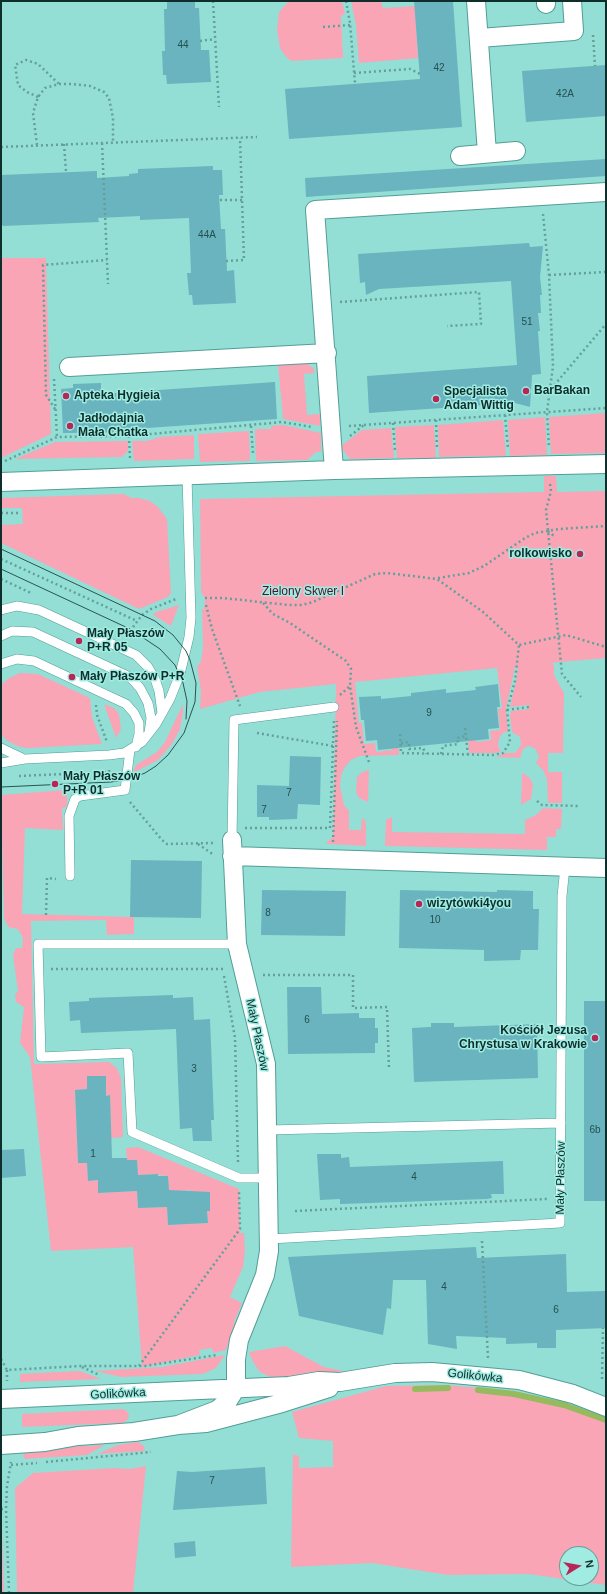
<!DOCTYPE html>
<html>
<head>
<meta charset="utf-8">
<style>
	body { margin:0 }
	#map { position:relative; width:607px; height:1594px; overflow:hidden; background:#93dfd6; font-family:Helvetica,sans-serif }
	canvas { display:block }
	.frame { position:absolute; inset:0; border:2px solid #0e2e2b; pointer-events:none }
	.north { position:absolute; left:559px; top:1546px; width:40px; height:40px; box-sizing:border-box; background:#a0ece3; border:1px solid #66a099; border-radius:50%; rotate:79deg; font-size:11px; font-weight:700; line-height:16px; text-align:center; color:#0e2e2b }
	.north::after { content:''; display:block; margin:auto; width:14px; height:18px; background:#b62656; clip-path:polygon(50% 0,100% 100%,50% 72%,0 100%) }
</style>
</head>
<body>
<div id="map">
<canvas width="607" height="1594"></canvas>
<div class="frame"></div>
<div class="north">N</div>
</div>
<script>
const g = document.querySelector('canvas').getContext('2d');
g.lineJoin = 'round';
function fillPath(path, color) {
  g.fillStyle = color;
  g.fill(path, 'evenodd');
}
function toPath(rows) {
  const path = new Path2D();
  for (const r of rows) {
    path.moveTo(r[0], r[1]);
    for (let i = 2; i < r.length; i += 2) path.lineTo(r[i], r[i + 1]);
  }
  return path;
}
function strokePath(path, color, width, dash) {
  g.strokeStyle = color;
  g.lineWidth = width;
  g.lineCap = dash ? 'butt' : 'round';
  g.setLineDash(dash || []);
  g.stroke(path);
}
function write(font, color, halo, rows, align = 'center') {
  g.font = font + ' Helvetica,sans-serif';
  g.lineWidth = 3;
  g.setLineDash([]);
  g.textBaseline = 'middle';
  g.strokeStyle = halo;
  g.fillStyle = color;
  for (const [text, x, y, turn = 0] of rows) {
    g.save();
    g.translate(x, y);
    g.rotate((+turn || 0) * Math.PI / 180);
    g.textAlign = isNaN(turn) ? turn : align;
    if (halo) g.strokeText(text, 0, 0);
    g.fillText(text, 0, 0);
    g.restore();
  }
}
const green = toPath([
	[289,1,342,1,345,14,341,16,343,58,292,61,286,57,280,48,277,30,279,12],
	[351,1,381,1,383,8,415,6,418,58,359,63,356,25],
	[1,258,46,258,51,434,1,458],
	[305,362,313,368,315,373,304,374,307,415,320,414,320,426,283,419,278,364],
	[606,413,606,453,551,454,549,417],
	[545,417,547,455,510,456,508,420],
	[503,420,506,456,439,457,438,425],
	[283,425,321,433,321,452,316,452,307,460,256,461,255,429,271,429,271,426],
	[434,425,436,459,397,458,395,427],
	[391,428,394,458,350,459,342,449,341,446,362,430],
	[249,431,250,461,200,462,198,434],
	[194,435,194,459,134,461,132,441,147,441,160,437],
	[128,441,128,451,122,457,15,459,55,442],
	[544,476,556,476,557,492,606,491,606,658,549,663,554,664,554,675,564,693,563,753,548,753,548,772,562,772,562,803,548,803,547,779,543,770,536,763,539,757,535,748,528,746,523,749,520,758,496,757,505,753,515,753,521,745,520,737,512,732,510,716,511,711,529,709,529,705,510,707,516,681,518,666,515,667,506,709,508,731,503,733,499,738,498,747,501,751,496,753,469,753,468,738,475,738,476,742,491,740,490,731,500,730,498,709,502,708,497,668,355,682,359,723,362,723,364,744,375,743,376,752,392,750,392,745,398,745,399,755,360,756,351,760,345,767,341,775,340,786,344,805,349,811,349,830,361,830,362,818,365,820,366,825,366,846,328,844,326,843,333,837,336,684,260,692,200,709,201,690,197,667,201,661,203,648,202,609,204,609,205,599,201,592,200,499,544,492],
	[123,494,132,498,139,498,150,501,158,507,167,519,171,593,168,597,139,609,1,543,1,525,23,524,22,508,1,508,1,498],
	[179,605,171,626,153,615,156,612],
	[20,673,38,674,90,698,92,717,102,744,30,748,20,747,7,741,1,734,1,685,9,678],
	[104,704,114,708,119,714,121,729,116,738],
	[183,704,183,712,180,729,172,744,158,760,133,773,136,765,157,752,165,742],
	[369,770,368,802,359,798,356,792,357,777,362,772],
	[522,773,529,777,533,784,531,799,521,805],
	[79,789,67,793,67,807,62,808,63,830,25,828,22,914,134,917,134,934,107,935,106,920,31,921,34,1064,109,1062,117,1068,121,1078,123,1137,111,1138,110,1095,106,1096,106,1076,87,1076,87,1089,75,1090,78,1163,87,1163,88,1181,98,1180,98,1193,137,1191,138,1208,167,1207,168,1225,208,1223,207,1211,190,1192,190,1190,169,1193,168,1176,147,1174,147,1177,138,1177,137,1160,127,1160,126,1148,138,1147,239,1189,240,1233,244,1233,245,1251,243,1267,230,1297,242,1303,234,1322,235,1322,226,1350,213,1353,212,1348,199,1350,200,1355,142,1367,133,1247,51,1251,30,1057,20,1043,24,1007,16,1002,15,995,18,991,13,955,16,948,22,948,23,938,18,929,8,927,4,918,1,795],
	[543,808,562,809,561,829,556,829,556,837,547,837,547,850,385,846,386,820,392,817,392,832,525,834,525,820,536,815],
	[285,1346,324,1367,344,1371,317,1376,275,1379,260,1372,253,1362,249,1352],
	[225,1355,216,1368,203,1374,121,1377,95,1371,162,1367],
	[80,1371,101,1379,20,1382,20,1374],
	[445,1385,513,1391,564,1403,606,1417,606,1585,528,1574,448,1575,372,1563,291,1567,293,1454,299,1456,299,1468,333,1467,333,1441,299,1438,292,1412,386,1386],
	[567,1554,591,1554,591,1578,567,1578],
	[122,1409,126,1410,129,1415,128,1419,123,1423,22,1427,22,1414],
	[138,1442,144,1446,145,1451,97,1454,118,1445],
	[105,1445,87,1455,24,1459,23,1449],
	[146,1466,133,1593,17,1593,15,1488,33,1473,114,1468,129,1469],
	[1,1525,2,1525,4,1593,1,1593]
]);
const stream = toPath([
	[415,1389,448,1388],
	[478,1390,514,1394,564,1405,606,1420]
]);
const building = toPath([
	[167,1,195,1,195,8,199,8,201,50,209,50,211,82,167,84,166,75,163,75,162,51,165,51,164,9,167,9],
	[414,1,453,1,462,127,289,139,285,89,420,79],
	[606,65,606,116,526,122,522,71],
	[606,159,606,176,306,197,305,178],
	[213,166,213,170,222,170,223,195,219,195,221,229,225,229,227,271,234,270,236,303,193,305,192,295,189,295,187,273,191,273,189,218,140,220,140,216,98,218,99,222,3,226,1,223,1,175,97,171,97,178,129,176,129,174,138,173,138,169],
	[529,243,530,247,543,246,540,277,542,295,540,295,541,313,538,313,540,331,538,331,541,374,532,375,530,407,515,403,369,413,367,376,517,365,511,281,379,289,366,295,365,282,360,283,358,254],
	[275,382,277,419,147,428,148,432,63,433,61,389,73,388,73,384,101,383,101,393,115,393],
	[498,684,500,707,497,707,499,728,488,729,489,739,378,750,377,740,366,741,364,720,361,720,359,697,381,696,381,699,411,696,411,693,446,689,446,693,476,690,475,687],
	[290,756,321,757,320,805,298,804,297,819,269,820,269,817,257,817,257,785,289,786],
	[131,860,202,861,201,918,130,917],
	[262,890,346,891,345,936,261,935],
	[400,890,497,892,497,890,533,891,533,909,539,909,538,950,521,950,520,960,484,961,484,950,399,948],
	[287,987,321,987,322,1014,359,1013,359,1018,375,1018,375,1028,378,1028,378,1043,375,1043,375,1053,288,1054],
	[173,995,173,998,193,997,194,1020,210,1019,214,1120,211,1120,212,1141,193,1141,192,1128,180,1129,176,1029,81,1033,80,1020,70,1021,69,1002,89,1001,89,998],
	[584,1001,606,1001,606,1201,584,1201],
	[431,1023,454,1023,454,1027,537,1024,538,1078,414,1082,412,1028,431,1027],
	[87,1076,106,1076,106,1096,110,1095,112,1158,127,1158,127,1160,137,1160,138,1175,158,1174,158,1176,168,1176,169,1190,210,1192,210,1211,207,1211,208,1223,168,1225,167,1207,138,1208,137,1191,98,1193,98,1180,88,1181,87,1163,78,1163,75,1090,87,1089],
	[24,1149,26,1176,1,1178,1,1150],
	[317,1154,341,1154,341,1158,349,1157,350,1167,503,1161,504,1194,491,1194,492,1198,487,1199,340,1204,340,1199,320,1200],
	[476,1247,477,1258,566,1254,567,1292,606,1291,606,1328,556,1330,556,1348,537,1348,537,1343,506,1344,506,1338,456,1336,457,1349,428,1344,426,1280,393,1280,391,1309,387,1308,383,1335,299,1316,288,1257],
	[265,1467,267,1504,173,1510,177,1471,192,1472],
	[195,1541,196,1556,175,1558,174,1543]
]);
const path = toPath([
	[213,1,219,107],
	[346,1,350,23,355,83],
	[323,27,350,25],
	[593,35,595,66],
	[200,41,215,39],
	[354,73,410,69,420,74],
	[38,97,27,92,18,85,15,65,26,60,38,64,59,84],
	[102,143,108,284],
	[64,144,66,172],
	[37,145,33,113,38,97,45,88,59,84,72,84,90,86,104,92,109,98,113,118,113,142],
	[1,147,257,137],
	[220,200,242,200],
	[543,214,549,275,553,366,547,412,549,448],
	[226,261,244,260,240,138],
	[549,275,606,272],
	[340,302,479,292,481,324,447,326],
	[54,379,57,437],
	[551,389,606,324],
	[55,409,46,395,43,265,107,260],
	[505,415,508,449],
	[436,420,437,450],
	[393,423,395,451],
	[251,426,253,454],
	[349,426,606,408],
	[129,436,130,458],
	[350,436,364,425],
	[5,461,57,437,129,436,282,422,312,427],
	[550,484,551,491,546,510,562,674,581,697],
	[1,513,21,513],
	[548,531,554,536],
	[1,559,137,621],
	[438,578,469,573,484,566,525,538,535,533,559,529,606,526],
	[1,579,31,593],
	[205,598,223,598,288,605,302,605,313,602,375,574,387,573,437,579,483,612,519,645,566,635,606,647],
	[263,603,273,614,290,623,346,661,351,669,350,686,356,727,369,762],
	[206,605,212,629,240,706],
	[127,635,142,615,151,609,176,599],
	[340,695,350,686],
	[96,705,97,715,107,742],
	[507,710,529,707],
	[465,728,468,755],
	[257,733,333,746],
	[400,734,401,753,492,755,503,753,510,742,507,710,515,681,519,645],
	[401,743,409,742,409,749,423,748,426,754],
	[441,754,443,746,458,744,457,738,466,736],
	[19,776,109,772,109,768],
	[537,801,542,805,580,806],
	[130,802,162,840,167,844,213,843],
	[245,828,330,828,334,720],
	[333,842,337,721],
	[198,844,214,855],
	[46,915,47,878,56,879],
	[51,969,224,969],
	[263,975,353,975,353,1008,387,1007,389,1070],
	[224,976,235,1038,238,1162],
	[295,1211,547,1199],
	[482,1241,488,1358],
	[1,1359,7,1370,81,1366,145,1366,217,1355],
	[139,1366,240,1229,239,1191],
	[82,1367,99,1375],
	[7,1370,7,1381],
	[602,1379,603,1328],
	[46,1462,151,1452],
	[11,1465,37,1463],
	[1,1509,6,1509],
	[9,1593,6,1509,7,1486,11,1462]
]);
const service = toPath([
	[1,610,17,606,39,610,136,655,148,667,155,679,159,691,162,713],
	[1,636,12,631,33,632,130,677,140,688,148,703,151,718,149,733],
	[1,664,17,659,34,661,126,704,134,713,139,723,139,734,136,747],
	[1,748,22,758],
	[1,763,25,759,109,755,124,753,142,742,156,724,170,699,180,674,189,637,191,618,187,476],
	[232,840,234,720,334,707],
	[70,876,69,816,75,799,80,796,125,790,130,750],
	[237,944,38,944,41,1057,128,1053,132,1132,239,1178,269,1178],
	[268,1130,561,1123],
	[270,1239,560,1223,562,896,565,867]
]);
const minor = toPath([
	[476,1,487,153],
	[546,1,546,4],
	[479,38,574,31,572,1],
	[460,156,516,151],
	[69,367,327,353],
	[334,470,315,210,606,192],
	[1,482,334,470,606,464],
	[232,856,606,868],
	[1,1399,289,1386,319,1381,340,1382,395,1373,432,1372,519,1380,573,1394,606,1407],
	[178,1425,217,1410,228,1401,236,1388,236,1359,239,1340,265,1275,269,1251,266,1064,237,944,232,840],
	[1,1445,45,1442,78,1436,134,1432,178,1425,206,1423,282,1403,329,1388]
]);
const tram = toPath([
	[1,549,155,621,173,635,186,651,190,660,196,683,195,702,184,733,168,755,156,766,145,773,130,779,111,782,1,787],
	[1,569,130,629,160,649,175,665,183,683,187,701,186,719]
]);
const markers = [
	[526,391,4,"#b62656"],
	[66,396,4,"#b62656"],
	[436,399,4,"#b62656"],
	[70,426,4,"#b62656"],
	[580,554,4,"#b62656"],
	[79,641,4,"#b62656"],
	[72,677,4,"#b62656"],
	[55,784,4,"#b62656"],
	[419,904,4,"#b62656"],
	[595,1038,4,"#b62656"]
];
const numberNames = [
	["44",183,45],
	["42",439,68],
	["42A",565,94],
	["44A",207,235],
	["51",527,322],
	["9",429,713],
	["7",289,793],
	["7",264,810],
	["8",268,913],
	["10",435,920],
	["6",307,1020],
	["3",194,1069],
	["6b",595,1130],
	["1",93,1154],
	["4",414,1177],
	["4",444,1287],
	["6",556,1310],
	["7",212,1481]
];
const poiNames = [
	["BarBakan",534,391],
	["Specjalista",444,392],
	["Adam Wittig",444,406],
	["Apteka Hygieia",74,396],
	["Jadłodajnia",78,419],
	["Mała Chatka",78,433],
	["rolkowisko",572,554,"right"],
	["Mały Płaszów",87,634],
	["P+R 05",87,648],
	["Mały Płaszów P+R",80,677],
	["Mały Płaszów",63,777],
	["P+R 01",63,791],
	["wizytówki4you",427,904],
	["Kościół Jezusa",587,1031,"right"],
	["Chrystusa w Krakowie",587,1045,"right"]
];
const parkNames = [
	["Zielony Skwer I",303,592]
];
const streetNames = [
	["Mały Płaszów",257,1035,78],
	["Mały Płaszów",561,1178,-89],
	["Golikówka",475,1376,6],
	["Golikówka",118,1394,-3]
];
fillPath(green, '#f9a5b6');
strokePath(stream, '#96ba5e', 6);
fillPath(building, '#69b4be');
strokePath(service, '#529e96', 10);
strokePath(minor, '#529e96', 20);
strokePath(path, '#64a099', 2.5, [2, 3]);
strokePath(service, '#fff', 9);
strokePath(minor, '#fff', 18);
strokePath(tram, '#2a534f', 1);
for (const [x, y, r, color] of markers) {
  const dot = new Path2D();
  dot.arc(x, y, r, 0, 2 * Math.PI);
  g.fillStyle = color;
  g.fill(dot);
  strokePath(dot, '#a0ece3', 1.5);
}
write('10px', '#255050', null, numberNames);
write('bold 12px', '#0e2e2b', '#a0ece3', poiNames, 'left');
write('12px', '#501125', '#a0ece3', parkNames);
write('12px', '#0e2e2b', '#a0ece3', streetNames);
</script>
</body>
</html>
